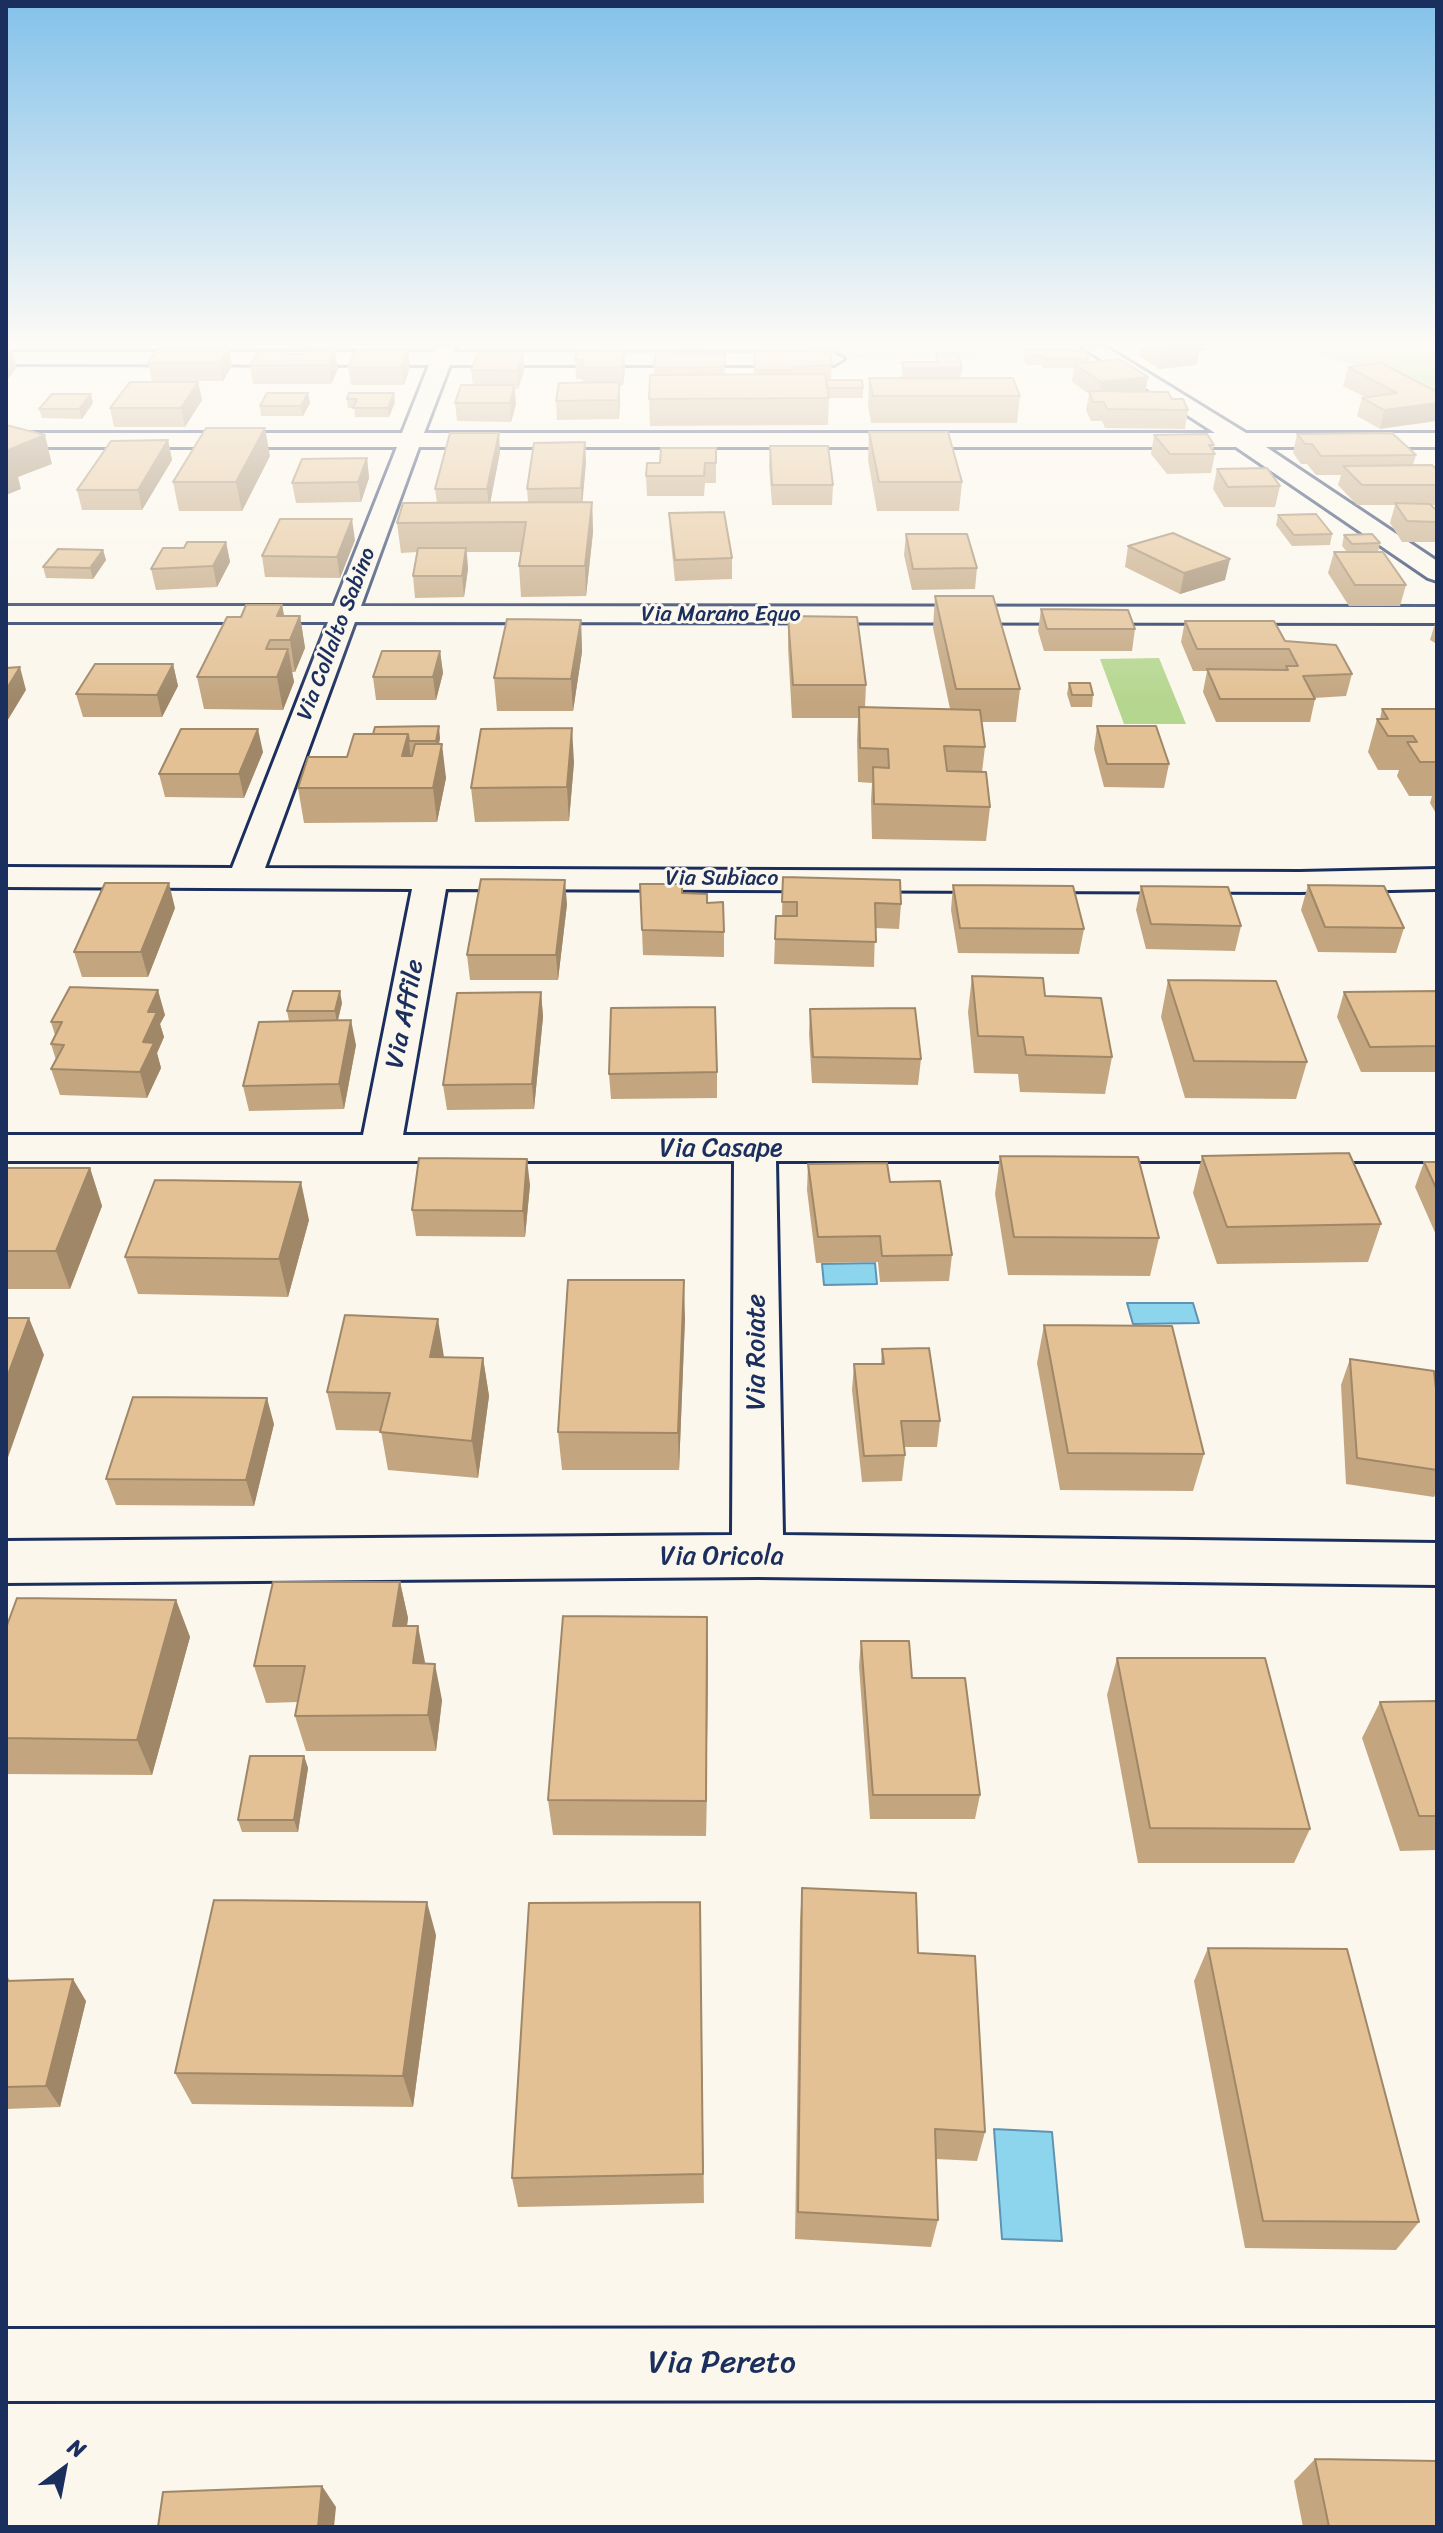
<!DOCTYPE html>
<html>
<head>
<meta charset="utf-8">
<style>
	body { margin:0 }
	#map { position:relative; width:1443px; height:2533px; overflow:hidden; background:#fbf7ec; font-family:Sriracha,sans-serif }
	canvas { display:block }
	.frame { position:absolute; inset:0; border:8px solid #1b2f5e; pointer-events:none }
	.north { position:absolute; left:24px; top:2429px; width:80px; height:80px; -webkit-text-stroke:6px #fbf7ec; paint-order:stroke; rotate:32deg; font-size:22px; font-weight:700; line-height:32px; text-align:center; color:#1b2f5e }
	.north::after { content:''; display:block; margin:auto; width:28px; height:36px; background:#1b2f5e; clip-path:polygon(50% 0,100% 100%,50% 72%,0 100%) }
</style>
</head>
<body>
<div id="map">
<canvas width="1443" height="2533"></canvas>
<div class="frame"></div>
<div class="north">N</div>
</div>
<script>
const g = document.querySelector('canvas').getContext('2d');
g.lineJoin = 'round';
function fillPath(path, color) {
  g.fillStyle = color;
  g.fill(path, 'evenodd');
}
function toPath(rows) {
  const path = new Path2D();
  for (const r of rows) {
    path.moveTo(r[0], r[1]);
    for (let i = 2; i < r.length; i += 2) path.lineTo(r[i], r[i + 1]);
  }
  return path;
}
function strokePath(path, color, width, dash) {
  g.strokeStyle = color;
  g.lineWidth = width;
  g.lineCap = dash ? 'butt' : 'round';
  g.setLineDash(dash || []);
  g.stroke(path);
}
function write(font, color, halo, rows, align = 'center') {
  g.font = font + ' Sriracha,sans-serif';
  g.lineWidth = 6;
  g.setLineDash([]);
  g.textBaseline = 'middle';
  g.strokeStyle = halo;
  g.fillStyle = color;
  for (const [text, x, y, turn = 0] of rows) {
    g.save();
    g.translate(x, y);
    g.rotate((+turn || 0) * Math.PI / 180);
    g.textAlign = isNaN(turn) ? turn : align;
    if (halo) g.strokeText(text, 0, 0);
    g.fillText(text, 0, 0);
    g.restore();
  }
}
const green = toPath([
	[840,347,966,347,977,357,842,358],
	[1288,347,1437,347,1437,392,1417,381],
	[1159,658,1186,724,1124,724,1100,659]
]);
const water = toPath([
	[875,1263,877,1284,824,1285,822,1264,875,1263],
	[1127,1303,1193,1303,1199,1323,1133,1324,1127,1303],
	[994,2129,1052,2132,1062,2241,1002,2239,994,2129]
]);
const minor = toPath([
	[436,347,456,347,454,352,834,353,844,359,834,365,450,365,424,433,1215,433,1082,347,1106,347,1246,433,1437,433,1437,447,1266,447,1437,561,1437,581,1428,578,1236,447,419,447,361,606,1437,607,1437,623,355,622,265,868,1300,872,1437,869,1437,889,1300,892,446,889,403,1135,1437,1135,1437,1161,776,1161,783,1535,1437,1543,1437,1585,758,1577,6,1583,6,1541,732,1535,734,1161,6,1161,6,1135,363,1135,412,889,6,887,6,867,232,868,328,622,6,622,6,606,334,606,397,447,6,447,6,433,402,433,429,365,6,364,6,352,434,352,436,347],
	[1437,2328,1437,2400,6,2401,6,2329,1437,2328]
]);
const wall = toPath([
	[173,347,240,347,239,348,229,348,232,366,223,381,152,381,148,363],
	[291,347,342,347,341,350,292,349],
	[481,347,543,347,543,349,481,350],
	[678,347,707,347,707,349],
	[804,347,840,347,839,353,830,353,832,365,831,380,863,388,863,398,829,398,828,425,650,426,649,399,654,375,654,367,725,354,725,374,754,374,754,351,804,352],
	[1140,347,1206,347,1206,350,1199,351,1197,365,1159,369,1139,356],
	[408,349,410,367,404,385,351,385,348,367],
	[1025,349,1089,359,1089,362,1146,392,1172,399,1188,410,1185,429,1105,428,1102,421,1091,421,1086,410,1089,394,1072,382,1074,368,1043,368,1042,365,1026,365,1024,358],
	[284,351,285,354,304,354,338,369,331,384,253,384,250,366],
	[624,351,625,369,623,385,620,385,620,401,619,419,557,420,556,401,583,383,582,379,576,379,575,360],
	[523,353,524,371,518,389,515,389,516,404,511,422,457,421,455,403,473,385,471,370],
	[936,353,962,368,961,378,902,377,902,362,935,362],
	[1348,367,1437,392,1380,429,1357,416,1362,398,1365,397,1343,386],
	[869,378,1020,396,1017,423,871,423,868,405],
	[198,382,202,400,185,427,114,427,110,408],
	[349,393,395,402,389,417,355,417,354,408,348,408,347,399],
	[93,403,82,419,42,418,39,409],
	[310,403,303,416,261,416,260,406],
	[869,432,962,482,959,511,877,511,868,460],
	[1297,434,1416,455,1413,465,1437,470,1437,505,1431,505,1435,509,1437,509,1437,544,1436,542,1402,542,1390,523,1395,505,1357,505,1338,485,1341,475,1316,475,1307,464,1301,464,1293,453],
	[1154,435,1214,445,1213,451,1215,454,1211,473,1167,474,1151,454],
	[168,440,172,460,142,510,82,510,77,490],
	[585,442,586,462,582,502,592,502,593,532,586,596,521,597,519,566,521,552,467,552,468,569,464,597,415,598,413,576,417,552,401,553,397,523,437,503,435,489,500,452,490,502,528,502,527,489],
	[770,446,833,485,832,505,772,505,769,466],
	[716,448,716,483,705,483,704,496,647,496,646,476,660,463],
	[270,456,242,511,179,511,173,482],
	[367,458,369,478,361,502,296,503,292,483],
	[1217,469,1280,486,1275,507,1224,507,1213,489],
	[669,513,732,558,732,579,675,581,670,533],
	[1278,515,1332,534,1330,545,1292,546,1276,525],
	[906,534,977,568,975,589,912,590,904,555],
	[1344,535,1380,543,1378,552,1406,585,1400,606,1349,606,1328,573,1334,552,1347,552,1342,546],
	[355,540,340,578,265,577,262,556],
	[226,542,230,562,217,587,156,590,151,569],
	[1128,546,1225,580,1180,594,1125,567],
	[103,550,106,560,93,579,46,578,43,567],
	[935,596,1020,689,1016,722,982,722,985,747,982,772,990,807,986,841,872,839,871,801,872,783,858,782,857,740,858,718,792,718,788,648,788,616,866,685,865,707,950,709,933,628],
	[282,605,284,616,300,616,305,648,295,672,292,672,294,682,283,710,204,709,197,677,241,617],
	[1041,609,1135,629,1132,651,1044,651,1038,631],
	[1437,617,1437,644,1430,640],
	[581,620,582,652,573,711,497,711,494,678],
	[1185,621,1285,641,1352,674,1346,696,1314,698,1315,699,1310,722,1216,722,1203,692,1207,671,1193,671,1181,642],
	[440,651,443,673,436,700,376,700,373,677],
	[173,664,178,686,162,717,83,717,76,694],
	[1069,683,1093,695,1092,707,1071,707,1067,694],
	[1382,709,1437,709,1437,815,1430,803,1432,796,1409,796,1397,776,1399,770,1378,770,1368,752,1377,719,1380,719],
	[1097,726,1169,764,1164,788,1104,787,1094,749],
	[354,734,440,738,439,744,446,778,437,822,304,823,298,788,347,757],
	[263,752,244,798,165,797,159,774],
	[574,762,569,821,475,822,471,788],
	[783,877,901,904,899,929,875,928,874,967,774,964,775,939,782,916],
	[640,884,682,893,707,903,724,932,724,957,643,955],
	[953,885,1084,929,1079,954,958,953,951,910],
	[1308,885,1404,928,1396,953,1318,952,1301,910],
	[1141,886,1241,926,1235,951,1146,949,1136,910],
	[567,904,558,980,470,980,467,955],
	[175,908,148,977,82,977,74,952],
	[972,976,1045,996,1112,1057,1105,1094,1020,1092,1018,1074,974,1073,968,1012],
	[1168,980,1307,1062,1296,1099,1185,1098,1161,1017],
	[1437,991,1437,1072,1361,1072,1337,1017,1344,992],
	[541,992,543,1017,534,1109,447,1110,443,1085],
	[342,1003,338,1020,356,1045,344,1109,249,1111,243,1086,289,1021,287,1011],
	[810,1009,921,1059,918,1085,812,1083,809,1034],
	[165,1015,160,1024,164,1037,157,1053,161,1068,147,1098,60,1095,51,1069,56,1060,51,1044,55,1035,51,1022],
	[717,1072,717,1098,611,1099,609,1074],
	[1000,1156,1159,1238,1150,1276,1008,1275,995,1194],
	[1202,1156,1381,1224,1368,1262,1217,1264,1193,1193],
	[1424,1162,1437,1162,1437,1237,1415,1187],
	[808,1164,890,1182,952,1255,949,1281,880,1282,878,1262,816,1263,807,1190],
	[6,1168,90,1168,102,1206,70,1289,6,1289],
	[530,1185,525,1237,416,1236,412,1210],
	[309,1220,288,1297,138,1294,125,1257],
	[685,1318,679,1470,562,1470,558,1432],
	[1044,1325,1204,1454,1193,1491,1060,1490,1037,1363],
	[882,1349,940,1421,937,1447,904,1447,905,1455,902,1481,862,1482,852,1390,854,1364,881,1364],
	[444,1357,483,1358,489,1396,478,1478,388,1470,381,1431,336,1430,327,1392],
	[1350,1359,1437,1398,1437,1490,1434,1497,1346,1484,1341,1385],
	[274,1424,254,1506,116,1505,106,1479],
	[400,1582,408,1618,407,1626,442,1700,436,1751,306,1751,295,1716,298,1702,266,1703,254,1666],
	[176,1600,190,1637,152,1775,6,1774,6,1628],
	[861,1641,912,1678,980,1795,975,1819,870,1819,859,1666],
	[708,1653,706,1836,553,1835,548,1800],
	[1117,1658,1310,1829,1294,1863,1138,1863,1107,1695],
	[1437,1701,1437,1850,1400,1851,1362,1738,1380,1702],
	[304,1756,308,1768,298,1832,242,1832,238,1820],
	[802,1888,918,1953,985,2132,977,2161,936,2159,938,2220,931,2247,795,2239,800,1921],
	[700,1902,704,2203,518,2207,512,2178],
	[436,1935,413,2107,192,2104,175,2073],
	[1208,1948,1419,2222,1396,2250,1245,2248,1194,1981],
	[6,1974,10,1981,86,2001,60,2107,6,2109],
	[1315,2459,1437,2527,1303,2527,1294,2481]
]);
const shadedWall = toPath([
	[1187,347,1206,347,1206,350,1199,351,1197,365,1159,369,1162,351],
	[229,348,232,366,223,381,220,363],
	[408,349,410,367,404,385,402,367],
	[12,350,17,368,6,381,6,357],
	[335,351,338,369,331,384,329,365],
	[624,351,625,369,623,385,622,367],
	[523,353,524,371,518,389,517,371],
	[1148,377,1145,395,1099,401,1101,382],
	[198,382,202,400,185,427,181,408],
	[620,382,620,401,619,419,618,400],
	[514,385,516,404,511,422,510,403],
	[308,393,310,403,303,416,301,406],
	[394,393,395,402,389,417,388,408],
	[91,394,93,403,82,419,79,409],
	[1437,403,1437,421,1380,429,1384,410],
	[265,428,270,456,242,511,236,482],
	[499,433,500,452,489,509,487,489],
	[45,435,52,464,18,477,21,489,6,495,6,451],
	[168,440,172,460,142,510,138,490],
	[585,442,586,462,582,508,581,488],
	[367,458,369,478,361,502,358,482],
	[592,502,593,532,586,596,585,566],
	[352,519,355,540,340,578,337,557],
	[226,542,230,562,217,587,213,566],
	[466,548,468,569,464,597,462,576],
	[103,550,106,560,93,579,90,568],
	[1230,559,1225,580,1180,594,1184,573],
	[282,605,288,637,277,616],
	[300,616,305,648,295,672,290,640],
	[581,620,582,652,573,711,571,679],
	[288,649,294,682,283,710,277,677],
	[440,651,443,673,436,700,433,677],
	[173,664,178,686,162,717,157,695],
	[20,667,26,690,6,723,6,690],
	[439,726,440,738,437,753,436,741],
	[572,728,574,762,569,821,567,787],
	[258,729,263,752,244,798,239,774],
	[408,734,412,767,407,790,402,756],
	[442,744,446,778,437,822,433,788],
	[565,880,567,904,558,980,556,955],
	[169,883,175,908,148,977,141,952],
	[158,990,165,1015,160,1024,164,1037,157,1053,161,1068,147,1098,140,1072,148,1012],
	[340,991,342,1003,337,1024,335,1011],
	[541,992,543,1017,534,1109,532,1084],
	[351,1020,356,1045,344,1109,339,1084],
	[527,1159,530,1185,525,1237,523,1211],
	[90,1168,102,1206,70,1289,56,1251],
	[301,1182,309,1220,288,1297,279,1259],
	[684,1280,685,1318,679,1470,678,1433],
	[29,1318,44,1355,6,1463,6,1380],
	[438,1319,444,1357,430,1357],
	[483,1358,489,1396,478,1478,472,1441],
	[267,1398,274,1424,254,1506,246,1480],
	[400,1582,408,1618,402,1663,393,1626],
	[176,1600,190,1637,152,1775,137,1740],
	[707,1617,708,1653,706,1836,706,1801],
	[418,1626,425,1662,421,1699,413,1663],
	[435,1664,442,1700,436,1751,428,1715],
	[304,1756,308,1768,298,1832,294,1820],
	[427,1902,436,1935,413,2107,403,2076],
	[73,1979,86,2001,60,2107,46,2086],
	[322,2486,336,2507,334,2527,318,2527]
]);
const building = toPath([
	[1156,347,1196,347,1162,351,1156,347],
	[159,348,229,348,220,363,148,363,159,348],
	[408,349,402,367,348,367,356,350,408,349],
	[1025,349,1067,349,1086,352,1089,359,1044,359,1043,356,1027,355,1025,349],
	[6,350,12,350,6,357,6,350],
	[258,351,284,351,283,354,304,354,305,351,335,351,329,365,250,366,258,351],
	[577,351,624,351,622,367,582,367,583,360,575,360,577,351],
	[754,351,830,352,832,365,792,367,793,370,755,370,754,351],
	[478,353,523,353,517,371,471,370,478,353],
	[656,353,725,354,724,367,654,367,656,353],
	[936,353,958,353,962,368,903,368,902,362,938,362,936,353],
	[1120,359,1148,377,1101,382,1074,364,1120,359],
	[1381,363,1437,392,1437,403,1384,410,1362,398,1397,393,1348,367,1381,363],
	[825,374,829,398,649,399,650,375,825,374],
	[869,378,1013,378,1020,396,873,396,869,378],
	[826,380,862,380,863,388,828,388,826,380],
	[130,382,198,382,181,408,110,408,130,382],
	[620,382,618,400,556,401,559,383,620,382],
	[461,385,514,385,510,403,455,403,461,385],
	[1089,391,1168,392,1172,399,1183,399,1188,410,1107,409,1104,402,1093,402,1089,391],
	[267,393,308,393,301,406,260,406,267,393],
	[349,393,394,393,388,408,353,408,357,399,347,399,349,393],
	[52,394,91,394,79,409,39,409,52,394],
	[6,425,45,435,6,451,6,425],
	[206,428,265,428,236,482,173,482,206,428],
	[869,432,948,432,962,482,879,482,869,432],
	[450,433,499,433,487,489,435,489,450,433],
	[1392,433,1416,455,1321,456,1312,444,1305,444,1297,434,1392,433],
	[1207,434,1214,445,1209,445,1215,454,1170,454,1154,435,1207,434],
	[168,440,138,490,77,490,111,441,168,440],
	[585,442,581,488,527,489,534,443,585,442],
	[770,446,828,446,833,485,772,485,770,446],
	[661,448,716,448,716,463,705,463,704,476,646,476,647,463,660,463,661,448],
	[367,458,358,482,292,483,302,459,367,458],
	[1432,465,1437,470,1437,485,1362,485,1343,466,1432,465],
	[1267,468,1280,486,1228,487,1217,469,1267,468],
	[592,502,585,566,519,566,526,522,397,523,403,503,592,502],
	[1395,503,1430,504,1435,509,1437,509,1437,522,1407,521,1395,503],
	[724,512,732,558,675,560,669,513,724,512],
	[1316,514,1332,534,1294,535,1278,515,1316,514],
	[280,519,352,519,337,557,262,556,280,519],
	[1173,533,1230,559,1184,573,1128,546,1173,533],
	[906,534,967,534,977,568,913,569,906,534],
	[1372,534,1380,543,1352,544,1344,535,1372,534],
	[187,542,226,542,213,566,151,569,163,548,184,548,187,542],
	[418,548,466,548,462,576,413,576,418,548],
	[58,549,103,550,90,568,43,567,58,549],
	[1334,552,1383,552,1406,585,1355,585,1334,552],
	[935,596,993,596,1020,689,956,689,935,596],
	[246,605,282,605,277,616,300,616,290,640,270,640,266,649,288,649,277,677,197,677,227,617,241,617,246,605],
	[1041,609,1128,610,1135,629,1047,629,1041,609],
	[788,616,857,617,866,685,793,685,788,616],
	[507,619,581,620,571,679,494,678,507,619],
	[1185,621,1274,621,1285,641,1336,645,1352,674,1303,676,1315,699,1220,699,1207,669,1288,670,1286,666,1298,666,1289,649,1197,649,1185,621],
	[382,651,440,651,433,677,373,677,382,651],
	[95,664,173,664,157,695,76,694,95,664],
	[20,667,6,690,6,668,20,667],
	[1069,683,1090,683,1093,695,1072,695,1069,683],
	[859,707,980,710,985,747,944,746,947,771,986,772,990,807,874,804,873,767,889,768,888,749,860,748,859,707],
	[1382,709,1437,709,1437,762,1420,762,1407,742,1417,742,1413,736,1388,736,1377,719,1388,719,1382,709],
	[439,726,436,741,409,741,408,734,373,734,375,727,439,726],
	[1097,726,1156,726,1169,764,1107,764,1097,726],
	[572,728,567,787,471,788,481,729,572,728],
	[181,729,258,729,239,774,159,774,181,729],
	[354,734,408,734,402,756,412,756,415,744,442,744,433,788,298,788,308,757,347,757,354,734],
	[783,877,900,880,901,904,875,903,876,942,775,939,776,916,797,916,797,902,782,902,783,877],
	[481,879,565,880,556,955,467,955,481,879],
	[105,883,169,883,141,952,74,952,105,883],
	[640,884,682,884,682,893,707,894,707,903,723,902,724,932,642,930,640,884],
	[953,885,1073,886,1084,929,960,928,953,885],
	[1308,885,1384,886,1404,928,1325,927,1308,885],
	[1141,886,1228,887,1241,926,1151,924,1141,886],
	[972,976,1043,978,1045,996,1101,998,1112,1057,1026,1055,1023,1037,978,1036,972,976],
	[1168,980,1276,981,1307,1062,1194,1061,1168,980],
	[70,987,158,990,148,1012,157,1012,143,1042,154,1043,140,1072,51,1069,64,1045,51,1044,62,1022,51,1022,70,987],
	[293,991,340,991,335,1011,287,1011,293,991],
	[1437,991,1437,1046,1370,1047,1344,992,1437,991],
	[541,992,532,1084,443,1085,457,993,541,992],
	[715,1007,717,1072,609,1074,611,1008,715,1007],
	[915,1008,921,1059,813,1057,810,1009,915,1008],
	[351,1020,339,1084,243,1086,259,1022,351,1020],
	[1349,1153,1381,1224,1227,1227,1202,1156,1349,1153],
	[1000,1156,1138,1157,1159,1238,1014,1237,1000,1156],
	[419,1158,527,1159,523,1211,412,1210,419,1158],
	[1424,1162,1437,1162,1437,1190,1424,1162],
	[887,1163,890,1182,940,1181,952,1255,882,1256,880,1236,818,1237,808,1164,887,1163],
	[6,1168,90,1168,56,1251,6,1251,6,1168],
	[155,1180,301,1182,279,1259,125,1257,155,1180],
	[568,1280,684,1280,678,1433,558,1432,568,1280],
	[345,1315,438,1319,430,1357,483,1358,472,1441,380,1432,390,1393,327,1392,345,1315],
	[6,1318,29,1318,6,1380,6,1318],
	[1044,1325,1172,1326,1204,1454,1068,1453,1044,1325],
	[929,1348,940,1421,901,1421,905,1455,864,1456,854,1364,884,1364,882,1349,929,1348],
	[1350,1359,1434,1371,1437,1398,1437,1470,1357,1458,1350,1359],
	[133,1397,267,1398,246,1480,106,1479,133,1397],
	[273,1582,400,1582,393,1626,418,1626,413,1663,435,1664,428,1715,295,1716,305,1666,254,1666,273,1582],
	[17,1598,176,1600,137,1740,6,1738,6,1628,17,1598],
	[563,1616,707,1617,706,1801,548,1800,563,1616],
	[861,1641,909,1641,912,1678,965,1678,980,1795,873,1795,861,1641],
	[1117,1658,1265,1658,1310,1829,1150,1828,1117,1658],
	[1437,1701,1437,1816,1419,1816,1380,1702,1437,1701],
	[250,1756,304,1756,294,1820,238,1820,250,1756],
	[802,1888,916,1893,918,1953,975,1956,985,2132,935,2129,938,2220,798,2212,802,1888],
	[214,1900,427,1902,403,2076,175,2073,214,1900],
	[700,1902,703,2174,512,2178,529,1903,700,1902],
	[1208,1948,1347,1949,1419,2222,1263,2221,1208,1948],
	[73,1979,46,2086,6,2087,6,1981,73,1979],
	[1315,2459,1437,2461,1437,2527,1329,2527,1315,2459],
	[322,2486,318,2527,158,2527,163,2492,322,2486]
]);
const farStreetnames = [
	["Via Marano Equo",721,615],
	["Via Collalto Sabino",337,634,-69],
	["Via Subiaco",722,879]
];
const streetNames = [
	["Via Affile",406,1014,-79],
	["Via Casape",721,1149],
	["Via Roiate",757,1352,-90],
	["Via Oricola",722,1557]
];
const nearStreetnames = [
	["Via Pereto",722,2364]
];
fillPath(green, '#b5d68f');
fillPath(water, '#8cd5ed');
strokePath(water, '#5f93b4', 2);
strokePath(minor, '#1b2f5e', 6);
fillPath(minor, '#fbf7ec');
fillPath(wall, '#c3a680');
fillPath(shadedWall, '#9f8768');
fillPath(building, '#e3c195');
strokePath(building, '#9f8768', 2);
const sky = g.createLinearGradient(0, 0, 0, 702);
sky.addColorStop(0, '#83c1ea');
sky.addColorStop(0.49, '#fdfbf6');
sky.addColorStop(1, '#fdfbf600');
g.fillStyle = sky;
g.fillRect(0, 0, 1443, 702);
write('22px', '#1b2f5e', '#fbf7ec', farStreetnames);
write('26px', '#1b2f5e', '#fbf7ec', streetNames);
write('32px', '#1b2f5e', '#fbf7ec', nearStreetnames);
</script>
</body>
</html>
